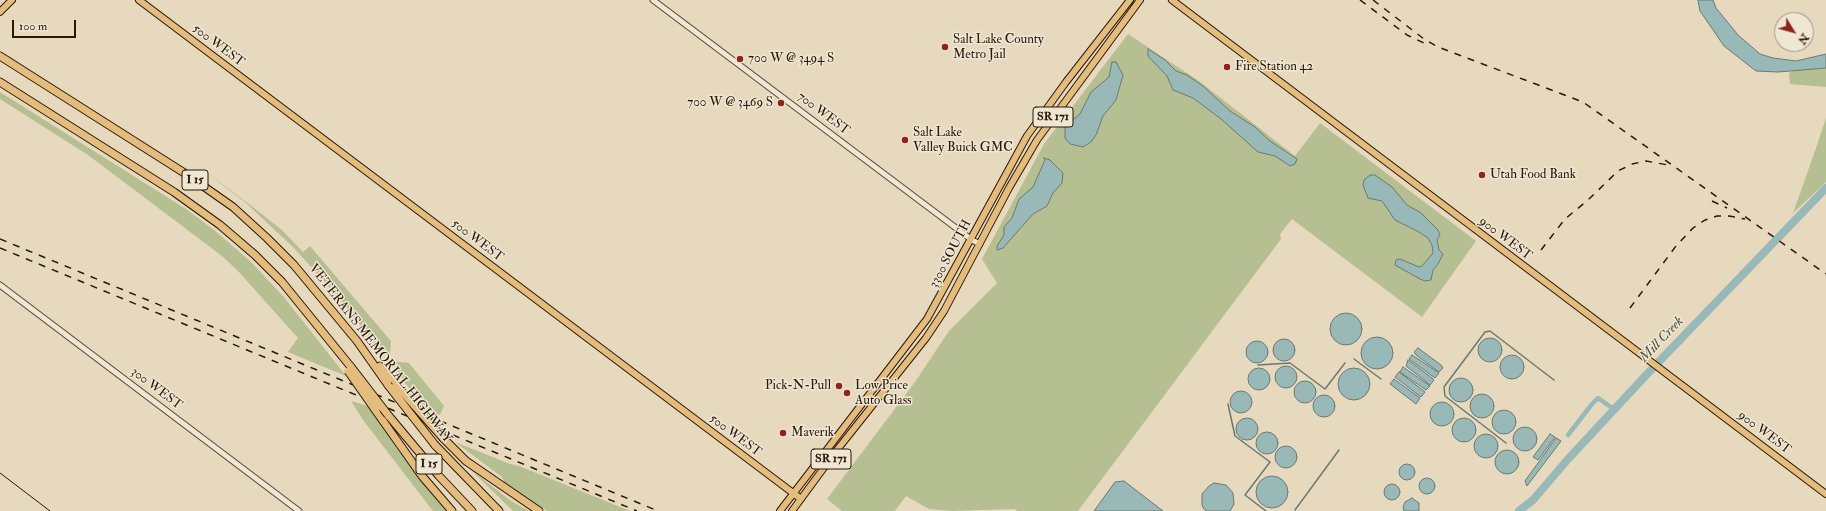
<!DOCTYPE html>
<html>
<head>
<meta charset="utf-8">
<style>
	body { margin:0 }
	#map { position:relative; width:1826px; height:511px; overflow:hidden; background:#e7d9bd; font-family:"IM FELL Double Pica",serif }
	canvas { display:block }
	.north { position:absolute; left:1774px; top:12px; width:40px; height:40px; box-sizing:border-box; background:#efe6d4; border:1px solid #a09482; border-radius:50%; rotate:127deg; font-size:11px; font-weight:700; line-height:16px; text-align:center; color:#291806 }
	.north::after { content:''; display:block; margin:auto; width:14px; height:18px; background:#8f2418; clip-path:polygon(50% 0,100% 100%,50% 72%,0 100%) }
	.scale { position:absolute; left:12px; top:20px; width:64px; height:18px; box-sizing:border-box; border:2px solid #291806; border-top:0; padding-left:5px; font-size:12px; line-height:14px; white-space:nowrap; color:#291806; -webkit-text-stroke:3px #efe6d4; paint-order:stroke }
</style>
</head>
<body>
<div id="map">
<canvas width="1826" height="511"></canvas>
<div class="north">N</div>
<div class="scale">100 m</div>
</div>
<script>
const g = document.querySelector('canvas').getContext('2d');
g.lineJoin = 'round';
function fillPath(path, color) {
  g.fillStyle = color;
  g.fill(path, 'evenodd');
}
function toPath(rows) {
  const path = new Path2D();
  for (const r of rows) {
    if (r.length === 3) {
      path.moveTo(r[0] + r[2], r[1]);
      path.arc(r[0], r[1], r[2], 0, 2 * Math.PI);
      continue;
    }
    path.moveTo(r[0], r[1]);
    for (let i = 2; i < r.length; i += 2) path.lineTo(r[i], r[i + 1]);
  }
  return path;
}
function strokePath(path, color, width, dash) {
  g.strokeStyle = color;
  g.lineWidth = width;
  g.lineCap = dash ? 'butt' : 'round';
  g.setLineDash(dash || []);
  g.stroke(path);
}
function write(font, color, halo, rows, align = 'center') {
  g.font = font + ' "IM FELL Double Pica",serif';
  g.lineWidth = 3;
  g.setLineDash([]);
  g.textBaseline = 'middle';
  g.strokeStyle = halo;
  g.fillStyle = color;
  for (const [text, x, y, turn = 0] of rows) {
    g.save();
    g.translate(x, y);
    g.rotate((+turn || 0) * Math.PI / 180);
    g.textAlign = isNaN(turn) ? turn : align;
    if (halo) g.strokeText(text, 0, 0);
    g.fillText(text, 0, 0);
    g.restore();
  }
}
const green = toPath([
	[1128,34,1199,81,1295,156,1320,123,1476,241,1422,317,1292,219,1280,234,1281,239,1078,511,1017,511,1015,509,952,511,929,509,906,496,895,511,842,511,827,499,915,382,949,331,997,283,982,259,1044,144],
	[1826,65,1826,87,1790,84,1789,73,1801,67],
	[0,92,186,209,214,230,250,261,283,296,346,376,288,352,298,338,238,271,222,256,88,155,0,99],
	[1826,118,1826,182,1793,213,1815,151],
	[202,169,245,201,282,230,303,252,310,246,391,341,390,357,393,361,409,363,444,406,440,415,425,409,402,379,388,357,375,344,340,299,293,247,246,203],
	[351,401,368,406,398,450,446,511,433,511,363,420],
	[455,442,510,464,519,466,630,511,547,511,505,484,502,477],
	[470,469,511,501,529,511,513,511]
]);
const water = toPath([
	[1698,0,1713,0,1716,8,1738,35,1760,54,1773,58,1796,61,1826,54,1826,68,1778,72,1756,71,1724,46,1700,11,1698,0],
	[1148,49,1165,60,1176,71,1187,75,1203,86,1230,111,1255,127,1270,141,1297,159,1295,164,1290,166,1275,156,1258,152,1221,119,1193,98,1173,90,1167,76,1148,56,1148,49],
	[1112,62,1116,62,1123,75,1116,100,1103,116,1096,135,1091,142,1083,147,1070,144,1065,138,1065,126,1067,127,1069,123,1080,114,1091,92,1109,77,1112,62],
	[1044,158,1050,160,1063,173,1062,183,1053,193,1047,206,1033,214,1003,248,997,250,997,246,1004,235,1004,227,1012,218,1019,199,1033,187,1045,160,1044,158],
	[1370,175,1375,175,1392,187,1407,205,1421,213,1438,230,1440,235,1437,240,1439,250,1443,254,1438,264,1433,270,1431,280,1425,281,1420,279,1395,265,1396,260,1400,259,1419,267,1422,266,1433,253,1432,245,1428,238,1419,232,1395,220,1382,201,1368,198,1363,185,1364,180,1370,175],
	[1346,329,16],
	[1377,353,16],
	[1490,350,12],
	[1284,350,11],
	[1257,352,11],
	[1418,348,1441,365,1443,368,1439,372,1416,355,1414,352,1418,348],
	[1512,367,12],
	[1412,355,1439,373,1435,378,1409,359,1412,355],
	[1408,360,1432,378,1434,380,1430,385,1406,366,1408,360],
	[1286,377,11],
	[1403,367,1430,386,1426,390,1400,372,1403,367],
	[1354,384,16],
	[1259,379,11],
	[1399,372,1425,392,1421,397,1395,377,1399,372],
	[1461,390,12],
	[1394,379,1420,398,1416,404,1390,384,1394,379],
	[1305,392,11],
	[1241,402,11],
	[1482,406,12],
	[1324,406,11],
	[1442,414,12],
	[1504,422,12],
	[1464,430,12],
	[1247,429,11],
	[1525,439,12],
	[1267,443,11],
	[1486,446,12],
	[1550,434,1555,437,1538,460,1533,457,1550,434],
	[1556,438,1561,441,1527,486,1525,481,1556,438],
	[1286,457,11],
	[1507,462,12],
	[1407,472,8],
	[1272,492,16],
	[1427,486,8],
	[1124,481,1163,511,1094,511,1115,482,1124,481],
	[1214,483,1226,485,1233,493,1234,504,1230,511,1206,511,1204,509,1202,505,1202,494,1209,486,1214,483],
	[1392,492,8],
	[1412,498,1419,503,1419,511,1404,511,1403,507,1405,502,1412,498]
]);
const stream = toPath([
	[1354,359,1381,379],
	[1258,365,1290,363,1325,389,1345,363],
	[1228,404,1235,436,1270,462,1245,495,1266,511],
	[1506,443,1445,396,1444,387,1485,332,1490,331,1554,380],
	[1295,510,1339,450]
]);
const canal = toPath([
	[1568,435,1592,404,1598,398,1615,410]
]);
const river = toPath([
	[1519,511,1533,500,1569,458,1649,372,1826,188]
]);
const minor = toPath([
	[653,0,972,240,980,244],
	[0,285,299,511]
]);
const major = toPath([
	[139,0,801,499],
	[1172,0,1826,494],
	[0,12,12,0],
	[780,511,927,319,1027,136,1066,82,1130,0],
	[792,511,837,450,926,338,944,311,1009,188,1037,140,1140,0]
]);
const highway = toPath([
	[0,56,186,174,233,207,267,238,294,265,357,341,388,385],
	[0,82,174,192,220,225,255,255,282,282,351,367],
	[380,366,396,385],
	[376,411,422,476,452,511],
	[388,415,439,476,472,511],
	[443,438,466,461,539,511],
	[435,445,499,511]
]);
const tram = toPath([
	[0,473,50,511]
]);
const rail = toPath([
	[1360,0,1407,35,1426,44],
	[1373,0,1424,39,1438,47,1583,102,1826,274],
	[1712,201,1727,208],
	[0,239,658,511],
	[0,248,637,511],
	[1541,250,1565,219,1588,200,1618,171,1632,164,1646,161,1668,165],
	[1630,308,1676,246,1693,228,1705,220,1717,216,1729,216,1745,219]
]);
const highwayBridge = toPath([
	[351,367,388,415],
	[348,371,376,411],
	[388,385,435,445],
	[396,385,443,438]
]);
const markers = [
	[945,47,4,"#8f2418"],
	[740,59,4,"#8f2418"],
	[1227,67,4,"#8f2418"],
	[781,103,4,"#8f2418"],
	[905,140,4,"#8f2418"],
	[1482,175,4,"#8f2418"],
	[839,386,4,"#8f2418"],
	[847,393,4,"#8f2418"],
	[783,433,4,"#8f2418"]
];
const shields = [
	[1053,117,40],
	[195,180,26],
	[831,459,40],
	[429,464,26]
];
const shieldNames = [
	["SR 171",1053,117],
	["I 15",195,180],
	["SR 171",831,459],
	["I 15",429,464]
];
const poiNames = [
	["Salt Lake County",953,40],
	["Metro Jail",953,55],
	["700 W @ 3494 S",748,59],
	["Fire Station 42",1235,67],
	["700 W @ 3469 S",773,103,"right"],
	["Salt Lake",913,133],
	["Valley Buick GMC",913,148],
	["Utah Food Bank",1490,175],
	["Pick-N-Pull",831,386,"right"],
	["Low Price",855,386],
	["Auto Glass",855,401],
	["Maverik",791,433]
];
const streetNames = [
	["500 WEST",218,46,37],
	["700 WEST",823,114,37],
	["900 WEST",1505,239,37],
	["500 WEST",477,241,37],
	["3300 SOUTH",951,254,-62],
	["VETERANS MEMORIAL HIGHWAY",380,354,52],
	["300 WEST",156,389,37],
	["900 WEST",1764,433,37],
	["500 WEST",735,436,37]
];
const waterNames = [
	["Mill Creek",1662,340,-46]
];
fillPath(green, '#b5bf92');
fillPath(water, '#98b9b8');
strokePath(water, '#6c7971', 1);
strokePath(stream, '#6c7971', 1.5);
strokePath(canal, '#98b9b8', 4.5);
strokePath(river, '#98b9b8', 8);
strokePath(minor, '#584834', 7);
strokePath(major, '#291806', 8);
strokePath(highway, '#291806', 9);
strokePath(minor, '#efe6d4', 5);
strokePath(major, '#e4bc7e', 6);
strokePath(highway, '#e4bc7e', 7);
strokePath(tram, '#291806', 1);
strokePath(rail, '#291806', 1.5, [7, 7]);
strokePath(highwayBridge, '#291806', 9, []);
strokePath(highwayBridge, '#e4bc7e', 7);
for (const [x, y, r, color] of markers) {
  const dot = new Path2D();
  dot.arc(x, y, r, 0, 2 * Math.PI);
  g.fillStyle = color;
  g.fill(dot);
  strokePath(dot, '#efe6d4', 1.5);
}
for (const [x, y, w] of shields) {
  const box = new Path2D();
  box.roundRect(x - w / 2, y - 10, w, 20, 3);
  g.fillStyle = '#efe6d4';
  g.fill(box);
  strokePath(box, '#291806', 1);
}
write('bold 12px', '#291806', null, shieldNames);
write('13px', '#291806', '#efe6d4', poiNames, 'left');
write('13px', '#291806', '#efe6d4', streetNames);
write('italic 14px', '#505044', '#efe6d4', waterNames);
</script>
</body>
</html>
